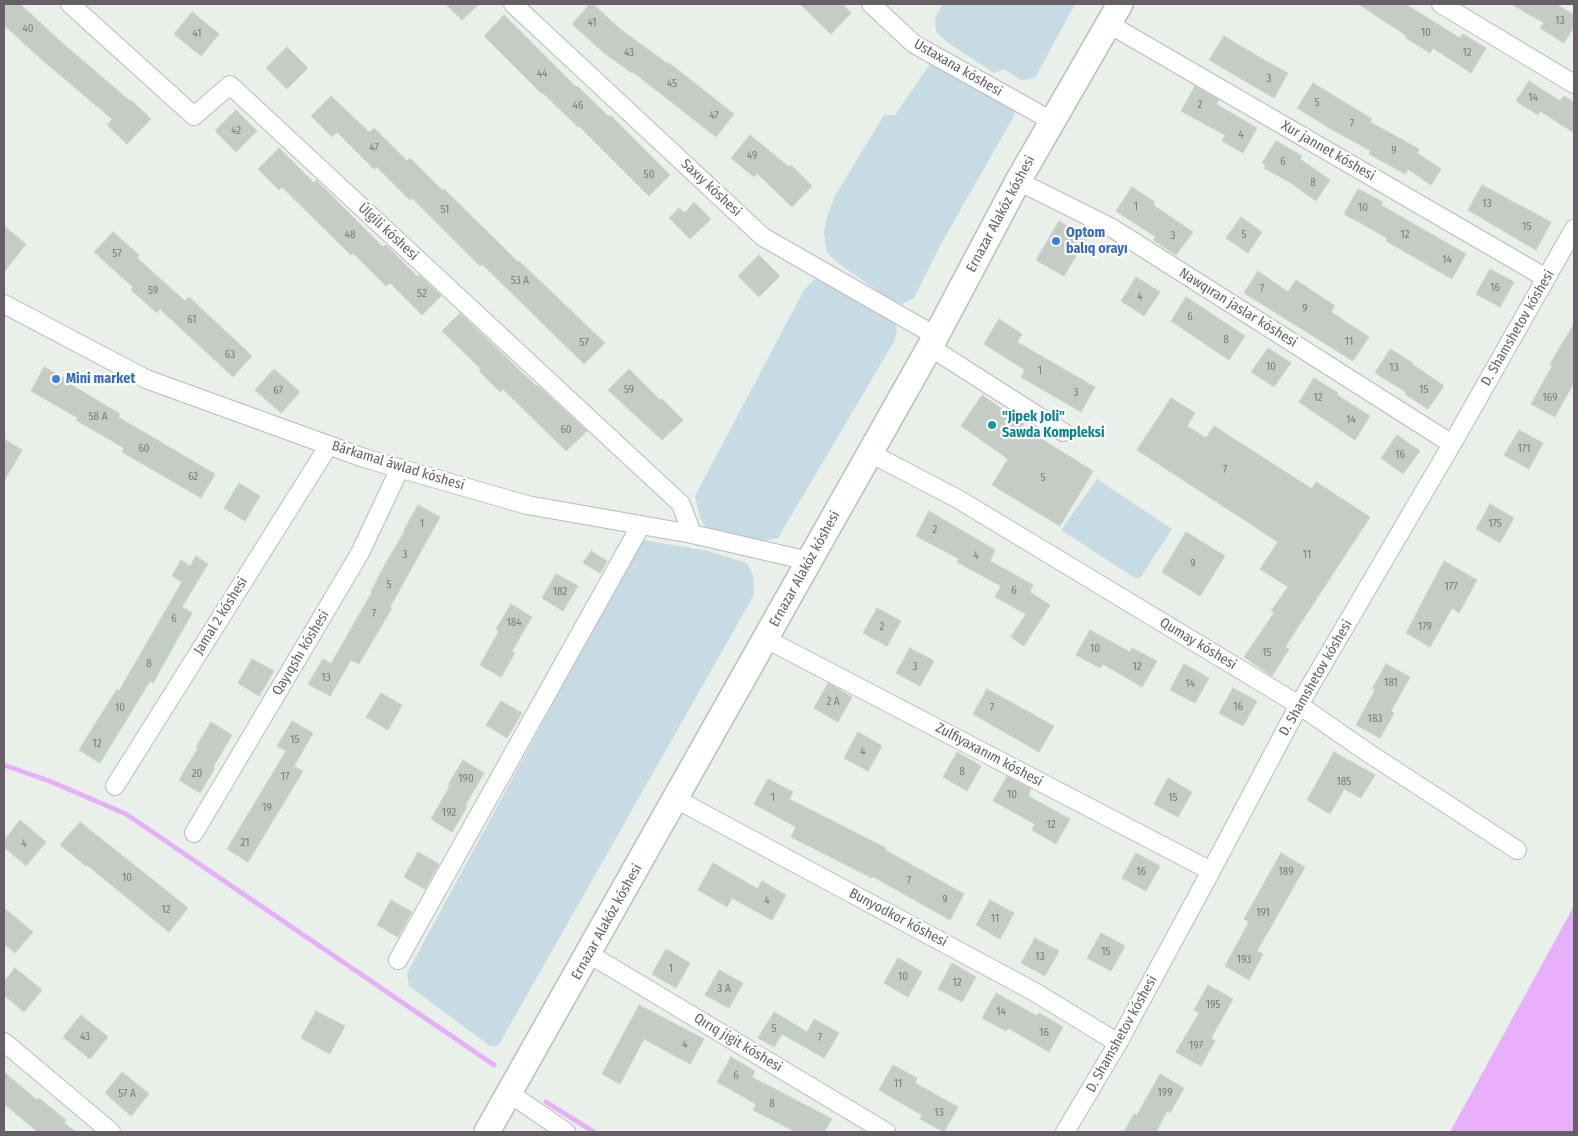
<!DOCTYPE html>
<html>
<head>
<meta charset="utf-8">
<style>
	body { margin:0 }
	#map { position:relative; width:1578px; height:1136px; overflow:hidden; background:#e8f0e9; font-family:"Fira Sans Condensed",sans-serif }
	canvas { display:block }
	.frame { position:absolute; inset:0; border:5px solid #665f67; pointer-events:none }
</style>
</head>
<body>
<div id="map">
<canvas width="1578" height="1136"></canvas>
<div class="frame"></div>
</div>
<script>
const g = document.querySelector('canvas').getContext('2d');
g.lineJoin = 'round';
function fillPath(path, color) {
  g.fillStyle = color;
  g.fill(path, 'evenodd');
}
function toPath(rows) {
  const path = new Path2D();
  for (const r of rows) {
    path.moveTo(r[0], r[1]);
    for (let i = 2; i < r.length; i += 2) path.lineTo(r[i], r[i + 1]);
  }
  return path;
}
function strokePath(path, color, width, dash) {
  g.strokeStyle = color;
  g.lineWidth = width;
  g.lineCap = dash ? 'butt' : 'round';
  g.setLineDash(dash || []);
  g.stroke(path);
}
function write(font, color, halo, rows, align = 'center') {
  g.font = font + ' "Fira Sans Condensed",sans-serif';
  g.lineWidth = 4.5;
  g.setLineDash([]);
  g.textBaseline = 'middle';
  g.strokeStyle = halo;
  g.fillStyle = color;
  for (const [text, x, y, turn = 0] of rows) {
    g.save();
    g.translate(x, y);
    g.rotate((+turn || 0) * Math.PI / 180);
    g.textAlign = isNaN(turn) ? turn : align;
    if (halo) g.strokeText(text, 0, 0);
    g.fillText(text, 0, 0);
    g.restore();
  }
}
const green = toPath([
	[943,4,1075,4,1035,78,1021,80,1004,69,994,73,947,42,936,32,935,18],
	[932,61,1011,105,1015,114,941,244,914,298,902,304,892,301,835,261,826,251,824,231,827,217,835,196,884,115,895,115],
	[823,276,894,319,897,329,895,340,778,538,759,542,706,528,700,518,695,496,804,290,815,279],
	[1097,479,1172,529,1140,578,1135,578,1061,530],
	[644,540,708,551,747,563,753,575,754,595,498,1046,490,1046,409,986,407,973,634,554]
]);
const water = toPath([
	[1574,906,1574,1132,1450,1132]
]);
const stream = toPath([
	[4,765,52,782,126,814,494,1065],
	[546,1102,594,1132]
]);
const building = toPath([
	[4,4,20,4,60,41,130,101,131,100,151,119,127,144,107,125,112,119,40,58,4,25,4,4],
	[446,4,479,4,462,20,446,4],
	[590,4,593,4,620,29,668,64,669,63,734,114,716,137,633,72,632,73,604,53,572,24,590,4],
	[800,4,842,4,851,13,831,34,800,4],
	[1358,4,1405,4,1460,38,1463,34,1486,48,1471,73,1433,48,1430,53,1406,38,1407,36,1358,4],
	[1511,4,1556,4,1574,15,1574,26,1564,43,1540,28,1544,23,1511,4],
	[192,12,219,34,201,56,174,34,192,12],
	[504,15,576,87,577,86,609,117,610,115,670,175,649,196,579,126,578,127,543,93,542,94,484,36,504,15],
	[1224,36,1264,60,1288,73,1274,98,1209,60,1224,36],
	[287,47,308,68,287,89,266,68,287,47],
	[1529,81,1560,101,1564,96,1574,102,1574,133,1540,111,1538,115,1516,101,1529,81],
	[1313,83,1372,119,1370,122,1419,149,1417,153,1441,169,1431,185,1408,169,1405,174,1369,154,1371,151,1331,129,1297,108,1313,83],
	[1195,86,1219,100,1216,104,1257,128,1243,153,1222,141,1225,135,1181,111,1195,86],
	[331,96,369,132,374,128,407,161,410,158,443,191,444,189,518,262,519,261,605,343,584,364,482,264,480,266,412,198,410,200,377,167,374,169,337,132,332,137,311,116,331,96],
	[236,110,257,131,236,152,215,131,236,110],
	[750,135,789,167,791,165,812,186,792,207,757,173,754,177,731,158,750,135],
	[1276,141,1302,156,1300,159,1330,180,1316,201,1291,183,1264,168,1266,165,1262,163,1276,141],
	[279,148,314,183,316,180,383,247,386,245,418,277,419,275,441,296,422,315,390,283,386,286,353,253,351,255,282,187,279,190,258,169,279,148],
	[1482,185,1551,222,1536,250,1468,210,1482,185],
	[1132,187,1155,202,1153,205,1193,232,1176,255,1153,240,1156,237,1116,211,1132,187],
	[1358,189,1383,202,1381,205,1466,254,1452,279,1386,241,1387,238,1344,214,1358,189],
	[694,202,711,219,690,239,669,218,679,208,685,213,694,202],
	[1241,217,1262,232,1248,253,1226,238,1241,217],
	[1059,221,1087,238,1064,276,1036,260,1059,221],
	[4,226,26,244,4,272,4,226],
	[113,232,139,255,137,258,185,301,189,297,252,356,233,377,160,309,157,313,131,290,133,287,94,252,113,232],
	[759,255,780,276,759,297,738,276,759,255],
	[1490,269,1514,282,1500,307,1476,294,1490,269],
	[1258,271,1288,292,1296,280,1335,306,1331,312,1369,337,1353,361,1244,293,1258,271],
	[1136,277,1160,292,1144,316,1121,301,1136,277],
	[1186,297,1245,336,1229,360,1171,321,1186,297],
	[460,313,536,386,537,385,587,431,566,451,503,389,500,392,479,371,481,369,442,331,460,313],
	[999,319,1022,334,1017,342,1095,387,1081,412,1021,377,1025,370,984,344,999,319],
	[1574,324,1574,382,1555,417,1531,404,1552,366,1550,364,1574,324],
	[1268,348,1291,363,1274,387,1251,372,1268,348],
	[1390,349,1413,363,1412,364,1444,386,1428,409,1405,394,1406,392,1375,373,1390,349],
	[44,367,75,384,73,386,120,414,118,417,215,474,201,498,122,452,124,448,76,420,78,418,31,391,44,367],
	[274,369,300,392,281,413,255,390,274,369],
	[629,369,660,400,662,399,683,420,662,440,608,390,629,369],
	[1314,378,1338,393,1337,395,1370,416,1355,440,1299,402,1314,378],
	[982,395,1024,424,1022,427,1093,471,1060,526,992,485,1008,459,961,426,982,395],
	[1171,398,1195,413,1187,426,1206,438,1214,426,1312,489,1316,482,1370,517,1285,647,1289,649,1272,676,1244,657,1274,613,1271,611,1288,587,1260,569,1278,542,1137,450,1171,398],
	[1519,430,1543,443,1529,469,1504,455,1519,430],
	[1397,435,1420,451,1403,474,1381,458,1397,435],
	[4,439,22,450,4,481,4,439],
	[239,483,260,496,245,521,224,508,239,483],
	[1490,504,1514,518,1500,543,1476,529,1490,504],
	[418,505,440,517,390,607,392,608,359,664,351,660,330,696,308,684,323,659,331,664,372,592,371,591,387,561,405,531,404,530,418,505],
	[929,511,995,550,990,561,1033,585,1030,592,1050,605,1024,646,1011,637,1026,614,995,597,1001,586,957,562,959,559,916,536,929,511],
	[1186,532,1225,556,1200,596,1162,572,1186,532],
	[591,551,607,561,600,573,583,563,591,551],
	[196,556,208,564,182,607,192,613,153,683,150,681,100,763,79,750,117,689,119,691,182,582,172,576,181,560,190,566,196,556],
	[1444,561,1477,580,1459,613,1452,608,1430,647,1406,633,1444,561],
	[556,574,578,586,563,611,542,598,556,574],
	[511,604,532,617,512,651,515,653,501,677,480,665,499,631,496,629,511,604],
	[877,608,901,621,887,646,863,633,877,608],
	[1090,630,1130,652,1132,648,1157,661,1142,687,1103,664,1100,668,1076,655,1090,630],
	[910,648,934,661,920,686,896,673,910,648],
	[252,659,274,671,259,696,238,683,252,659],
	[1184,664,1209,678,1195,703,1170,690,1184,664],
	[1386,664,1410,677,1391,711,1394,713,1380,738,1356,725,1375,690,1372,689,1386,664],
	[828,683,852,697,838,722,814,708,828,683],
	[1233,688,1257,701,1243,726,1219,713,1233,688],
	[987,689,1054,726,1039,752,973,714,987,689],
	[381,693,402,705,388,730,366,717,381,693],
	[501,701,522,713,507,738,486,725,501,701],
	[292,721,313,733,294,766,303,771,248,862,227,849,286,751,277,746,292,721],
	[211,722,232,735,213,767,215,768,200,793,179,780,198,748,196,747,211,722],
	[858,732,882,746,868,771,844,758,858,732],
	[957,752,981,766,967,791,943,777,957,752],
	[1334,752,1375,775,1361,798,1344,789,1330,814,1307,800,1334,752],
	[463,760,484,773,465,806,467,807,452,832,431,819,450,786,448,785,463,760],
	[1007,776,1031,789,1028,796,1070,819,1056,844,1032,830,1035,824,993,801,1007,776],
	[1168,778,1192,792,1178,817,1154,804,1168,778],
	[768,779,793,792,789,799,886,848,885,850,964,894,950,920,872,876,872,878,791,837,796,827,754,804,768,779],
	[20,820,46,842,26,866,4,847,4,841,20,820],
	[80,822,188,908,169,932,87,865,86,866,60,845,80,822],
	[418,852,439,864,425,889,404,877,418,852],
	[1136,853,1160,866,1146,891,1122,878,1136,853],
	[1281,853,1305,867,1257,951,1263,954,1249,980,1225,966,1249,922,1244,919,1281,853],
	[713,863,758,889,762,881,786,895,772,920,732,898,727,907,698,890,713,863],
	[391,900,412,912,398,937,377,925,391,900],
	[990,900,1014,913,1000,939,976,925,990,900],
	[4,908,33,932,15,953,4,944,4,908],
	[1101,933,1125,946,1111,971,1087,958,1101,933],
	[1035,938,1059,951,1045,976,1021,963,1035,938],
	[666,949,690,963,676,988,652,974,666,949],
	[898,958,922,972,908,997,884,983,898,958],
	[952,963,976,977,962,1002,938,989,952,963],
	[15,968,42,990,24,1012,4,995,4,982,15,968],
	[719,970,743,983,729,1008,705,995,719,970],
	[1208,985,1233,999,1211,1038,1215,1041,1201,1066,1176,1052,1199,1013,1194,1010,1208,985],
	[996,993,1037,1016,1039,1013,1063,1027,1049,1052,1008,1028,1006,1031,982,1018,996,993],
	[639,1005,704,1039,690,1064,644,1039,620,1084,602,1074,639,1005],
	[316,1011,345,1026,330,1054,301,1038,316,1011],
	[774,1012,807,1032,814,1019,839,1033,824,1058,782,1034,774,1047,758,1038,774,1012],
	[81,1015,108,1037,90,1059,63,1037,81,1015],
	[731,1057,755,1071,752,1077,832,1119,824,1132,796,1132,753,1110,756,1104,717,1082,731,1057],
	[893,1065,917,1078,915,1083,958,1107,944,1132,920,1119,922,1115,879,1090,893,1065],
	[4,1072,37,1100,39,1098,66,1120,64,1123,76,1132,38,1132,4,1104,4,1072],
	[122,1072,149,1094,131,1116,105,1093,122,1072],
	[1160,1074,1184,1088,1170,1113,1167,1111,1156,1132,1124,1132,1134,1114,1137,1115,1160,1074]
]);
const street = toPath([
	[70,4,194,116,230,85,681,504,692,534],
	[513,4,763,237,936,336],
	[871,4,914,44,1052,121],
	[1441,4,1574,84],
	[1109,24,1546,278],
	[1018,181,1112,228,1452,444],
	[4,304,146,379,364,458,527,505,692,534,809,561],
	[930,347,1063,432],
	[870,453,958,499,1299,705,1367,752,1517,850],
	[766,639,1211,871],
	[115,786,329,445],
	[676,799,1033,991,1118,1043],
	[194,833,360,553,400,468],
	[589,954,886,1132],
	[398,960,641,525],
	[4,1042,111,1132],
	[509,1093,566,1132],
	[1065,1132,1118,1043,1211,871,1299,705,1452,444,1574,229]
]);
const secondary = toPath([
	[487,1132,936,336,1018,181,1120,4]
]);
const markers = [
	[1056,241,5,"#3f7fe0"],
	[56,379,5,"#3f7fe0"],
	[992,425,5,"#0f9aa8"]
];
const numberNames = [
	["13",1560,21],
	["41",592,23],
	["40",28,29],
	["10",1426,33],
	["41",197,34],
	["43",629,53],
	["12",1467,53],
	["44",542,74],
	["3",1269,79],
	["45",672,84],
	["14",1533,98],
	["5",1317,103],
	["2",1200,105],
	["46",578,106],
	["47",714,116],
	["7",1352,124],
	["42",236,131],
	["4",1241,135],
	["47",374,148],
	["9",1394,151],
	["49",752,156],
	["6",1283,162],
	["50",649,175],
	["8",1313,183],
	["13",1487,204],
	["1",1136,207],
	["10",1363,208],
	["51",445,210],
	["15",1527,227],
	["48",350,235],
	["5",1244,235],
	["12",1405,235],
	["3",1173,236],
	["57",117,254],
	["14",1447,260],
	["53 А",520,281],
	["16",1495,288],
	["7",1262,289],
	["59",153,291],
	["52",422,294],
	["4",1140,297],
	["9",1305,309],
	["6",1190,317],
	["61",192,320],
	["8",1226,340],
	["11",1349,342],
	["57",584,343],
	["63",230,355],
	["10",1271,367],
	["13",1394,368],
	["1",1040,371],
	["59",629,390],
	["15",1424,390],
	["67",278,391],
	["3",1076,393],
	["12",1318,398],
	["169",1550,398],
	["58 А",98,417],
	["14",1351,420],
	["60",566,430],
	["60",144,449],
	["171",1524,449],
	["16",1400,455],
	["7",1225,470],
	["62",193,477],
	["5",1043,478],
	["1",422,524],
	["175",1495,524],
	["2",935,530],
	["3",405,555],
	["11",1307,555],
	["4",976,556],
	["9",1193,564],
	["5",389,585],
	["177",1451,587],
	["6",1014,591],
	["182",560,592],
	["7",374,614],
	["6",174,619],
	["184",514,623],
	["2",882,627],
	["179",1425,627],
	["10",1095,649],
	["15",1267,653],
	["8",149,664],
	["3",915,667],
	["12",1137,667],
	["13",326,678],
	["181",1391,683],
	["14",1190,684],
	["2 А",833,702],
	["16",1238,707],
	["10",120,708],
	["7",992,708],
	["183",1375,719],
	["15",295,740],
	["12",97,744],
	["4",863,752],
	["8",962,772],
	["20",197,774],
	["17",285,777],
	["190",466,779],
	["185",1344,782],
	["10",1012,795],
	["1",773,798],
	["15",1173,798],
	["19",267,808],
	["192",449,813],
	["12",1051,825],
	["21",245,843],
	["4",24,844],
	["16",1141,872],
	["189",1286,872],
	["10",127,878],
	["7",909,881],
	["9",945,900],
	["4",767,901],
	["12",166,910],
	["191",1263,913],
	["11",995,919],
	["15",1106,952],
	["13",1040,957],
	["193",1244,960],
	["1",671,969],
	["10",903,977],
	["12",957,983],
	["3 А",724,989],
	["195",1213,1005],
	["14",1001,1012],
	["5",774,1029],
	["16",1044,1033],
	["43",85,1037],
	["7",820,1038],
	["4",685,1045],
	["197",1196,1046],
	["6",736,1076],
	["11",898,1084],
	["199",1165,1093],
	["57 А",127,1094],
	["8",772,1104],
	["13",939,1113]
];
const streetNames = [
	["Ustaxana kóshesi",958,68,30],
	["Xur jannet kóshesi",1328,151,30],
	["Saxıy kóshesi",711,188,43],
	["Ernazar Alakóz kóshesi",1001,214,-62],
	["Úlgili kóshesi",388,232,43],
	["Nawqıran jaslar kóshesi",1238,308,32],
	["D. Shamshetov kóshesi",1518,328,-60],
	["Bárkamal áwlad kóshesi",398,466,17],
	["Ernazar Alakóz kóshesi",805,569,-61],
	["Jamal 2 kóshesi",221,616,-58],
	["Qumay kóshesi",1198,644,31],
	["Qayıqshı kóshesi",301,653,-59],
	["D. Shamshetov kóshesi",1316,678,-60],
	["Zulfiyaxanım kóshesi",989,755,28],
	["Bunyodkor kóshesi",898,918,28],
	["Ernazar Alakóz kóshesi",607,922,-61],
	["D. Shamshetov kóshesi",1122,1034,-61],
	["Qırıq jigit kóshesi",738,1043,31]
];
const shopNames = [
	["Optom",1066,233],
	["balıq orayı",1066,249],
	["Mini market",66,379]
];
const cultureNames = [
	["\"Jipek Joli\"",1002,417],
	["Sawda Kompleksi",1002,433]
];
fillPath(green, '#c7dbe5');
fillPath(water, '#e7aff9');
strokePath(stream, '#e7aff9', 5);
fillPath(building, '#c4ccc4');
strokePath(building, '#c7d4c7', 1);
strokePath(street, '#bdb8bd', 20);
strokePath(secondary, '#c0b9c0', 28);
strokePath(street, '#fff', 18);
strokePath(secondary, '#fff', 25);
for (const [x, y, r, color] of markers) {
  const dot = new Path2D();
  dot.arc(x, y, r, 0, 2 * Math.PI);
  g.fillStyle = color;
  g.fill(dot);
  strokePath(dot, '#fff', 2);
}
write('11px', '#7e7a7e', null, numberNames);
write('14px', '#665f67', '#fff', streetNames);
write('bold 14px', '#366cbe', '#fff', shopNames, 'left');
write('bold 14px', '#0d838f', '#fff', cultureNames, 'left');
</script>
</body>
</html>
